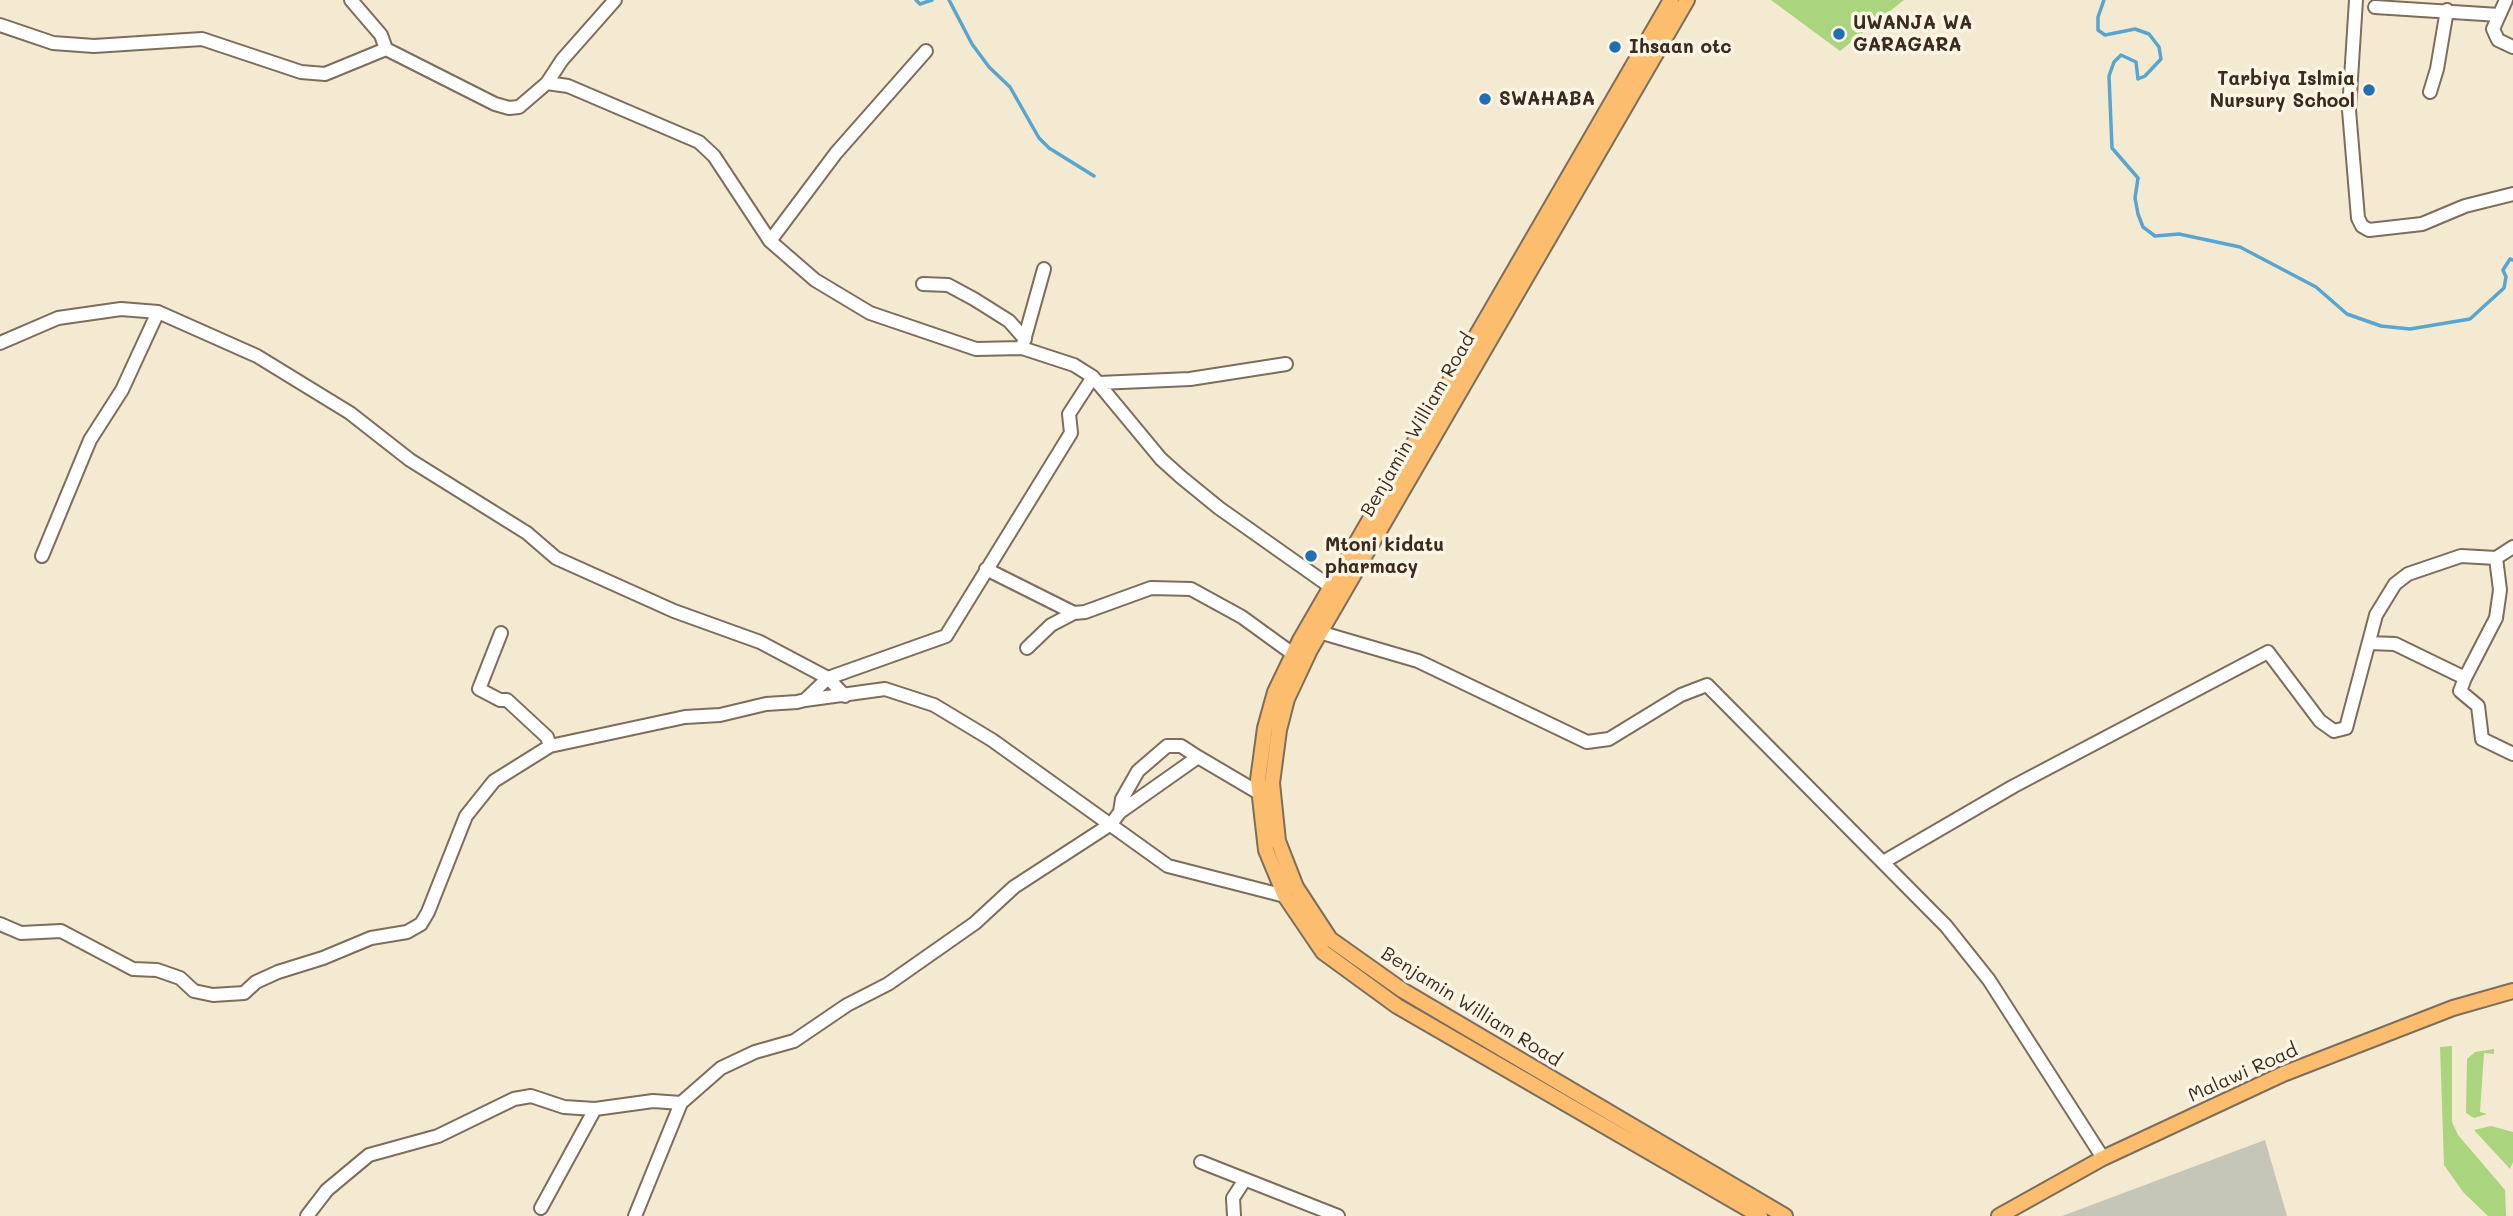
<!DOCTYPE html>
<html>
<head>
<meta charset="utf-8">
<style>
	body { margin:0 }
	canvas { display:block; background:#f4ead1 }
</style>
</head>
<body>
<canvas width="2513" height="1216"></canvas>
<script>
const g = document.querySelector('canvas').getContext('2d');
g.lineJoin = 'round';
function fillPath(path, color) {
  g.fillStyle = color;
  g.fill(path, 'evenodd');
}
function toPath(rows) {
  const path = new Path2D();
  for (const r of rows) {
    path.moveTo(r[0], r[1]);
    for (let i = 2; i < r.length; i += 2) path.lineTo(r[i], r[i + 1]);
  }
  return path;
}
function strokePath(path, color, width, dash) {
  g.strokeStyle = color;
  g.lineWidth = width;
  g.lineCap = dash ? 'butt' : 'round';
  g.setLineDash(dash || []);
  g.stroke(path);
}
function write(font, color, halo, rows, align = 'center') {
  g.font = font + ' Mali,sans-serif';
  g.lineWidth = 7;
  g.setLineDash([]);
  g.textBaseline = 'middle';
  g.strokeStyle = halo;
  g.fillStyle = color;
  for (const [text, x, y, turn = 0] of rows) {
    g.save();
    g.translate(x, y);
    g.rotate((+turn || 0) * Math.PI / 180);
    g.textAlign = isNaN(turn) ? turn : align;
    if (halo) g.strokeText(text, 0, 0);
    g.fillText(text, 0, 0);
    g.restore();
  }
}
const industrial = toPath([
	[2265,1140,2287,1216,2062,1216]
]);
const green = toPath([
	[1771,0,1904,0,1840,51],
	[2452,1046,2452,1122,2458,1135,2505,1190,2506,1216,2488,1216,2463,1192,2444,1165,2440,1047],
	[2494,1049,2494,1054,2484,1053,2480,1112,2487,1114,2474,1118,2466,1113,2467,1059,2475,1052],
	[2491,1126,2513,1132,2513,1162,2510,1169,2474,1130]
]);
const stream = toPath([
	[916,0,920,4,932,0],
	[949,0,972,44,989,67,1010,87,1039,138,1049,148,1094,176],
	[2104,0,2098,17,2098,30,2105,35,2135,29,2149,34,2159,47,2161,59,2145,76,2138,79,2136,62,2121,55,2114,62,2109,76,2112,148,2138,178,2135,198,2138,214,2143,227,2155,236,2179,234,2240,247,2316,287,2347,314,2381,326,2410,329,2470,319,2504,288,2506,277,2503,270,2510,259,2513,260]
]);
const minor = toPath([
	[351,0,381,35,386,49],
	[2356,0,2349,110,2358,218,2362,226,2369,230,2422,224,2465,206,2513,194],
	[2506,0,2493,29,2498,40,2513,47],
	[2375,7,2499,15],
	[0,25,53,43,94,46,202,39,301,72,325,74,386,49,495,104,509,108,519,107,547,83,568,86,699,142,714,156,770,241,815,280,870,313,976,349,1022,348,1074,365,1093,377,1161,459,1181,477,1219,508,1338,592],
	[547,83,562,60,615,0],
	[2430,92,2437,69,2447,10],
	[770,241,836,153,926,51],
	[923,284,948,285,974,299,1009,321,1025,339],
	[0,343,58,318,121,309,158,312,257,356,350,413,410,460,527,533,556,558,674,611,760,642,828,678,946,636,1071,433,1069,414,1093,377],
	[1023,344,1044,269],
	[1099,383,1190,379,1286,364],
	[42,556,90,440,122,390,158,312],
	[2496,558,2513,547],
	[986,569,1074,613,1085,612,1151,588,1191,589,1242,617,1293,654],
	[1319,632,1418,661,1587,742,1609,739,1681,695,1707,685,1946,926,1989,980,2103,1158],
	[501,633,479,689,500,700,507,700,547,737,550,746],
	[2369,643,2395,644,2465,678,2460,691,2478,706,2482,739,2513,754],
	[1027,648,1051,625,1074,613],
	[805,700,885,689,934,705,992,740,1168,866,1285,896],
	[1120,812,1122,799,1138,771,1167,746,1181,746,1198,757],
	[1885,861,2014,786,2268,652,2320,721,2334,731,2346,728,2376,615,2395,584,2408,574,2461,556,2496,558,2500,590,2496,618,2465,678],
	[0,924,21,933,61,931,133,969,157,970,180,978,194,991,213,995,244,993,256,982,278,972,323,958,371,938,407,932,421,924,428,912,466,816,494,781,550,746,685,717,720,715,766,704,797,702,805,700,828,678,845,696],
	[1201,1162,1338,1216],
	[541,1208,595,1109],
	[307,1216,327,1190,369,1155,438,1136,514,1099,531,1096,564,1107,595,1109,653,1101,681,1103],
	[635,1216,681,1103,721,1068,755,1052,794,1041,847,1005,888,984,975,923,1014,887,1111,824,1120,812,1198,757,1259,793,1268,793],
	[1234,1216,1233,1198,1244,1181]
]);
const major = toPath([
	[1671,0,1300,640,1275,692,1265,728,1258,780,1266,850,1285,896,1323,952,1397,1006,1760,1216],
	[1687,0,1310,650,1287,699,1279,730,1272,783,1278,841,1296,887,1330,939,1402,990,1785,1216],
	[1999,1216,2103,1158,2283,1074,2453,1008,2513,991]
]);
const markers = [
	[1839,34,7,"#1f6fb2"],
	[1615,47,7,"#1f6fb2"],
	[2369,90,7,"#1f6fb2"],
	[1485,99,7,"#1f6fb2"],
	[1311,556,7,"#1f6fb2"]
];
const poiNames = [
	["UWANJA WA",1853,23],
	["GARAGARA",1853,45],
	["Ihsaan otc",1629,47],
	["Tarbiya Islmia",2355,79,"right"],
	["Nursury School",2355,101,"right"],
	["SWAHABA",1499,99],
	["Mtoni kidatu",1325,545],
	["pharmacy",1325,567]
];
const streetNames = [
	["Benjamin William Road",1418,425,-60],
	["Benjamin William Road",1471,1007,32],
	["Malawi Road",2243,1073,-24]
];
fillPath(industrial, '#c5c5b8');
fillPath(green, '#abd47e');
strokePath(stream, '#58a5d1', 3.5);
strokePath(minor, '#7c6d5d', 16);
strokePath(major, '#7c6d5d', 18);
strokePath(minor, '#fff', 12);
strokePath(major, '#fcbd6f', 14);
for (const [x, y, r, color] of markers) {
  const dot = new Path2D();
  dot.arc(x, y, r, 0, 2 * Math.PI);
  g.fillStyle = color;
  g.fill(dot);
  strokePath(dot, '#fcf5e5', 2.5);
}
write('bold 19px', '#3b2a1e', '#fcf5e5', poiNames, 'left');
write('19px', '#3b2a1e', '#fcf5e5', streetNames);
</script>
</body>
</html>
